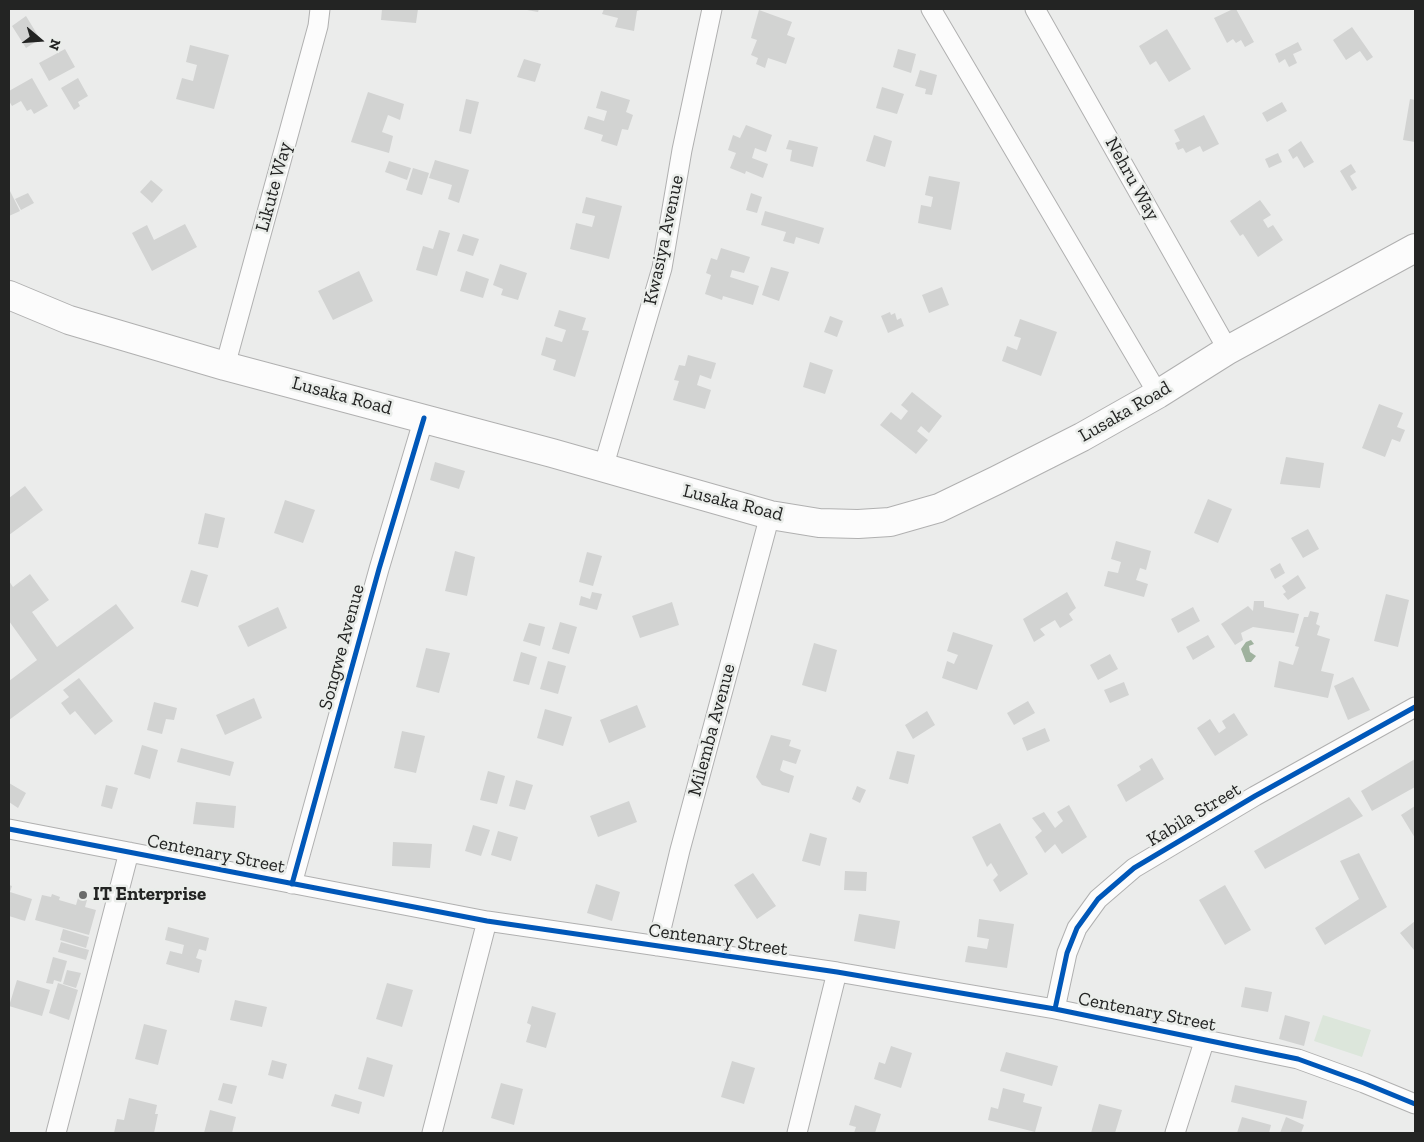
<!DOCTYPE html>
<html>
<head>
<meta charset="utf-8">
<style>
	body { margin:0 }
	#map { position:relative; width:1424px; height:1142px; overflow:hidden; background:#ebeceb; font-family:"Zilla Slab",serif }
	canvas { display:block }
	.frame { position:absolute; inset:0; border:10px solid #232423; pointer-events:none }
	.north { position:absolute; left:15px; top:15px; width:50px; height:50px; -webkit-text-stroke:4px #eaedea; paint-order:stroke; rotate:108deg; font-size:14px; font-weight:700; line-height:20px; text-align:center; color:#232423 }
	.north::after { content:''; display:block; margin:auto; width:18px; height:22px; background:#232423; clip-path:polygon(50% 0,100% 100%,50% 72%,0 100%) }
</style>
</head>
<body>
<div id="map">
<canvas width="1424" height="1142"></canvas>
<div class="frame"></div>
<div class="north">N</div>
</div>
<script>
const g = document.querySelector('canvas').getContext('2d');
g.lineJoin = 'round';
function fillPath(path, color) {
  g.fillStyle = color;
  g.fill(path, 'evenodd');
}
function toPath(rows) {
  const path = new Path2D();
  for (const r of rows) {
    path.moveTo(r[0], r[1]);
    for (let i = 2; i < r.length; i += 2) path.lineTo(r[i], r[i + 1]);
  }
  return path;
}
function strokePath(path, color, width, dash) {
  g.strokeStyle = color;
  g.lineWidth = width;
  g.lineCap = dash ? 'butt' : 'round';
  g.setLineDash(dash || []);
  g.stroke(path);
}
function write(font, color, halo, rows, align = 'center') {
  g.font = font + ' "Zilla Slab",serif';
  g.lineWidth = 5;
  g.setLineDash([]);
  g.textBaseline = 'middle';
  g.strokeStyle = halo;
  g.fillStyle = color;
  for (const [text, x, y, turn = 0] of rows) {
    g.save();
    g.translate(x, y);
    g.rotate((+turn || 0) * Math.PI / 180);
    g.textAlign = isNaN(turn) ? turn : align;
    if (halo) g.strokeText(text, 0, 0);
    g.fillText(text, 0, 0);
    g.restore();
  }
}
const green = toPath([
	[1323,1015,1371,1030,1362,1057,1314,1041]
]);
const water = toPath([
	[1251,640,1254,644,1249,646,1250,652,1256,656,1251,662,1246,662,1241,649,1246,642]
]);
const building = toPath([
	[382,9,418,9,416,23,381,20],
	[527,9,539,9,538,12,527,10],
	[604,9,643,9,637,11,634,31,615,27,618,18,602,14],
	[1233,9,1236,9,1254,42,1245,47,1241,40,1236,43,1233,39,1227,43,1214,18],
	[759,10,792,22,787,35,795,38,786,64,768,58,765,68,756,64,758,58,751,55,757,40,751,38],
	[26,16,40,39,26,48,12,26],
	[1352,27,1373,57,1367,61,1360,51,1346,60,1333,40],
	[1167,29,1191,69,1169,82,1156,61,1150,65,1139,46],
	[1298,42,1302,50,1293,54,1297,63,1289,67,1285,59,1279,63,1275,54],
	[190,45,229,55,214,109,176,99,182,78,193,81,197,65,186,62],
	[65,49,75,67,49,81,39,63],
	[898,49,916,54,911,73,893,67],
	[524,59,541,64,535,82,517,77],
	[920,70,937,75,932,95,925,94,926,89,915,86],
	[32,78,48,106,34,114,31,109,27,111,21,101,12,106,9,101,9,91],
	[78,78,88,96,78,102,80,106,74,110,61,88],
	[882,87,904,94,897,114,876,108],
	[601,91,630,100,626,112,633,115,628,130,622,129,617,146,601,141,603,135,584,129,588,116,604,121,607,111,596,108],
	[368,92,404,104,400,120,388,115,382,132,393,136,389,153,351,142],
	[466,99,479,102,471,134,459,131],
	[1410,99,1415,100,1415,142,1403,140],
	[1282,102,1287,111,1267,122,1262,113],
	[1204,115,1219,144,1203,152,1200,146,1186,153,1183,148,1178,150,1175,143,1180,141,1174,130],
	[746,125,772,135,766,152,755,148,752,158,768,164,763,178,746,171,745,174,730,168,736,153,728,150,733,135,740,138],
	[874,135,892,141,885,167,866,161],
	[789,140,818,147,813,167,790,161,792,150,786,149],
	[1301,141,1314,162,1304,168,1297,156,1293,159,1288,150],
	[1278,153,1282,162,1269,168,1265,159],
	[435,160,469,170,459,203,448,199,452,185,429,178],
	[389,161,411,168,407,180,385,172],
	[1351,164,1356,172,1350,176,1357,188,1352,191,1340,171],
	[413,168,429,173,422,195,406,190],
	[929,176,960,182,951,230,918,223,921,205,931,207,933,197,925,195],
	[151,180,163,190,152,203,140,192],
	[9,189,20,211,9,216],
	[28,193,34,203,21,210,15,199],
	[751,193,762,197,757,213,746,210],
	[586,197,622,206,609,259,570,249,576,223,592,227,595,216,582,213],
	[1260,200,1271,215,1263,220,1268,228,1273,225,1283,240,1258,257,1243,234,1240,236,1230,221],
	[765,211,824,228,819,244,796,237,794,244,783,241,786,232,761,225],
	[185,224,197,247,152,271,132,233,147,225,154,240],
	[439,230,450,233,437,276,416,270,423,246,433,249],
	[463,234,479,239,473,256,457,251],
	[721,248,750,257,744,273,732,270,730,277,759,286,753,305,723,296,722,300,705,294,711,275,706,273,711,258,717,260],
	[500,264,527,273,518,300,501,295,503,289,493,285],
	[771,267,789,272,779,301,762,295],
	[359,271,373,301,333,320,318,291],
	[466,271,489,279,483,298,460,291],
	[942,287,949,305,929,313,922,295],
	[559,310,586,318,582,330,589,331,575,377,553,370,556,360,541,355,546,337,562,342,566,330,554,326],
	[890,312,891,315,895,313,897,320,901,318,904,326,888,333,881,316],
	[830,316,843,321,837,337,824,332],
	[1020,319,1057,332,1041,376,1002,361,1007,346,1017,350,1021,338,1014,336],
	[688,355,716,363,711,379,700,375,697,385,711,390,705,409,673,400,679,381,674,380,679,365,685,366],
	[810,362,833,370,825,394,803,387],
	[912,392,942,416,929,433,921,426,917,431,928,440,916,454,880,425,891,412,901,420,908,411,901,405],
	[1379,404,1403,413,1397,427,1405,430,1400,442,1392,439,1385,457,1362,448],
	[1286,457,1324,463,1320,488,1280,484],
	[435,462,465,471,459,489,430,480],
	[25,486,43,510,9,535,9,498],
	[1208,499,1232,509,1218,543,1194,533],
	[285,500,315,510,303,543,274,533],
	[205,513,225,518,218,548,198,544],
	[1308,529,1319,549,1303,558,1291,538],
	[1116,541,1151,551,1146,570,1140,568,1136,580,1148,584,1144,597,1104,586,1108,571,1118,573,1121,562,1111,559],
	[455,551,475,557,467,596,445,591],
	[587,552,602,556,593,586,579,582],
	[1280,563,1285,573,1275,579,1270,569],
	[191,570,208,575,198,607,181,602],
	[30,574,49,600,32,612,57,647,116,604,134,628,9,720,9,681,37,660,9,621,9,581,13,587],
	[1298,575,1306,588,1288,600,1283,594,1286,592,1282,586],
	[592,592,602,594,597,610,579,605,581,596,590,599],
	[1067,592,1076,608,1069,614,1073,620,1060,628,1055,620,1040,629,1045,635,1034,642,1023,619],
	[1386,594,1409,600,1398,647,1374,641],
	[1254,601,1264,601,1264,607,1299,614,1294,633,1253,627,1241,633,1243,640,1235,645,1221,624,1248,606,1253,611],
	[672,602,679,625,640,638,632,616],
	[278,607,287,628,248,647,238,626],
	[1193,607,1200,621,1178,633,1171,619],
	[1310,611,1319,613,1316,624,1320,626,1317,635,1330,639,1321,671,1334,674,1328,698,1274,687,1279,661,1293,665,1299,647,1295,646,1304,617,1308,617],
	[560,622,577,627,569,654,552,649],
	[529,623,545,627,540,646,523,641],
	[953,632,993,645,977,690,942,678,947,661,954,664,958,655,947,651],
	[1208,635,1215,647,1193,660,1186,647],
	[814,643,837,650,826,692,802,685],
	[426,648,450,653,439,693,416,687],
	[521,652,537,657,529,685,513,681],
	[1110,654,1118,669,1098,680,1090,665],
	[548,661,566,666,558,694,540,689],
	[1353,677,1370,710,1348,720,1334,686],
	[79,678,113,721,95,735,75,711,70,715,61,703,69,697,63,690],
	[1124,682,1129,695,1110,703,1104,690],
	[254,698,262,718,225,735,216,715],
	[1028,701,1035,713,1014,725,1007,713],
	[154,702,177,708,174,720,166,719,162,734,147,730],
	[637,705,646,727,609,743,600,720],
	[545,709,572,717,563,746,537,738],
	[927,711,935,725,913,739,905,725],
	[1234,713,1248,735,1215,756,1197,728,1210,719,1219,733,1226,728,1222,721],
	[1045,728,1050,741,1027,751,1022,738],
	[402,731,425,736,416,773,394,768],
	[771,735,791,740,789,746,801,750,796,764,783,760,780,770,783,772,794,776,789,793,762,785,756,777],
	[142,745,158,750,150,779,134,774],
	[181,748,234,762,230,776,177,762],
	[897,751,915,755,908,784,889,779],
	[1152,758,1164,779,1126,802,1117,785,1141,770,1139,766],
	[1415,759,1415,787,1372,811,1361,791],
	[488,771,505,776,497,804,480,800],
	[516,780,533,785,525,810,509,806],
	[9,783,26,793,18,808,9,802],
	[106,785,118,788,112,809,101,806],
	[857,786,866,790,860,803,852,799],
	[1349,797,1363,816,1265,869,1254,851],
	[629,801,637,822,598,837,590,816],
	[196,802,236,806,234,828,193,824],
	[1069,805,1087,837,1062,854,1055,844,1045,853,1035,837,1042,831,1032,818,1044,812,1055,828,1063,821,1057,812],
	[1415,806,1415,838,1401,815],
	[1000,823,1028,874,1000,892,993,880,998,875,991,863,987,867,972,837],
	[473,825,490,830,481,856,465,851],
	[498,831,518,837,511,861,491,855],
	[810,833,827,838,820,866,802,861],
	[393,842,432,844,430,868,392,866],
	[1359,853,1387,907,1325,945,1315,928,1359,899,1340,861],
	[845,871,867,872,866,891,844,890],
	[753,873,776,906,757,919,734,885],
	[596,884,620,892,612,921,587,913],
	[9,885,12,886,10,892,32,899,25,921,9,916],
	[1225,885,1251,930,1225,945,1199,900],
	[52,894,60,897,59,900,76,905,78,898,87,900,85,907,96,910,89,935,35,920,42,895,51,897],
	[859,914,900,921,895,949,854,941],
	[979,919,1014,924,1007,968,965,962,968,946,987,949,989,939,977,937],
	[1415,921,1415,949,1414,950,1400,933],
	[168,927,209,938,206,951,199,949,196,958,202,960,199,973,166,964,170,951,182,954,184,945,165,940],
	[63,929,89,937,86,948,60,940],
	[61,942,89,950,86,960,58,952],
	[53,957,67,961,61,982,54,980,53,984,46,983],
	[67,970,81,973,76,988,63,984],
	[17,980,50,990,42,1016,9,1006],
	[58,983,78,990,69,1020,49,1013],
	[387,983,413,990,402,1027,376,1019],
	[1245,987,1272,992,1268,1012,1241,1007],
	[235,1000,267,1007,262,1027,230,1020],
	[532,1006,556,1013,546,1048,526,1042,531,1025,527,1023],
	[1285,1015,1310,1022,1304,1046,1279,1039],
	[144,1024,167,1030,158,1065,135,1059],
	[891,1046,912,1053,901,1088,874,1079,879,1062,885,1064],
	[1006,1052,1058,1066,1052,1086,1000,1071],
	[367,1057,393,1065,384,1097,358,1089],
	[272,1060,287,1064,283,1079,268,1075],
	[732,1061,755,1068,744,1104,721,1097],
	[223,1083,237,1086,232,1104,218,1100],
	[501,1083,523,1089,514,1125,491,1118],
	[1235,1085,1307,1101,1303,1119,1231,1102],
	[1003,1088,1025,1094,1023,1102,1042,1107,1035,1132,988,1120,991,1107,998,1109],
	[335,1094,362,1102,359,1114,331,1106],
	[129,1098,157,1105,155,1114,158,1114,154,1133,114,1133,117,1119,124,1120],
	[1099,1104,1122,1110,1115,1133,1091,1133],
	[855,1105,881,1114,875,1133,854,1133,856,1127,849,1125],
	[210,1110,236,1117,232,1133,204,1133],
	[1242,1117,1271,1125,1269,1133,1237,1133],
	[1286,1117,1304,1125,1301,1133,1280,1133]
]);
const street = toPath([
	[931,9,1158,394],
	[1035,9,1228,350],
	[225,366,318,26,320,9],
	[603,468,662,268,682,150,712,9],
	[9,829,487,921,837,972,1055,1009,1298,1059,1364,1083,1415,1104],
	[292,884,379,569,424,418],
	[657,946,680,850,770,515],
	[1055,1009,1067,953,1077,928,1098,899,1134,868,1255,796,1415,707],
	[56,1133,129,852],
	[432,1133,487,921],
	[797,1133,837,972],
	[1175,1133,1205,1039]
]);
const highway = toPath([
	[9,295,69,320,225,366,552,453,770,515,819,523,858,524,890,522,939,508,997,480,1082,437,1158,394,1228,350,1415,248]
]);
const cycleway = toPath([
	[9,829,487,921,837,972,1055,1009,1298,1059,1364,1083,1415,1104],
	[292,884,379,569,424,418],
	[1055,1009,1067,953,1077,928,1098,899,1134,868,1255,796,1415,707]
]);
const markers = [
	[83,895,5,"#696a69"]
];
const streetNames = [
	["Nehru Way",1132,179,61],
	["Likute Way",274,187,-75],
	["Kwasiya Avenue",664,240,-78],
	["Lusaka Road",342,396,15],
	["Lusaka Road",1125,412,-30],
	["Lusaka Road",733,503,14],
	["Songwe Avenue",342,647,-75],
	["Milemba Avenue",712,730,-75],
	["Kabila Street",1194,815,-31],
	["Centenary Street",216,854,11],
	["Centenary Street",718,940,8],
	["Centenary Street",1147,1012,11]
];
const poiNames = [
	["IT Enterprise",93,895]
];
fillPath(green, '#dce6db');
fillPath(water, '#9fb29e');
fillPath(building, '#d2d3d2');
strokePath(street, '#b0b0b0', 21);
strokePath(highway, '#b0b0b0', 30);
strokePath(street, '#fcfcfc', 19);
strokePath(highway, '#fcfcfc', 28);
strokePath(cycleway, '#0057b8', 5);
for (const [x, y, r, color] of markers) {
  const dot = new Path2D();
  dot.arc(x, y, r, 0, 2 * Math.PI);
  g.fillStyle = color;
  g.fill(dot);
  strokePath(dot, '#eaedea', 2);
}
write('19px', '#232423', '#eaedea', streetNames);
write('bold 19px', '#232423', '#eaedea', poiNames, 'left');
</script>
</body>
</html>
